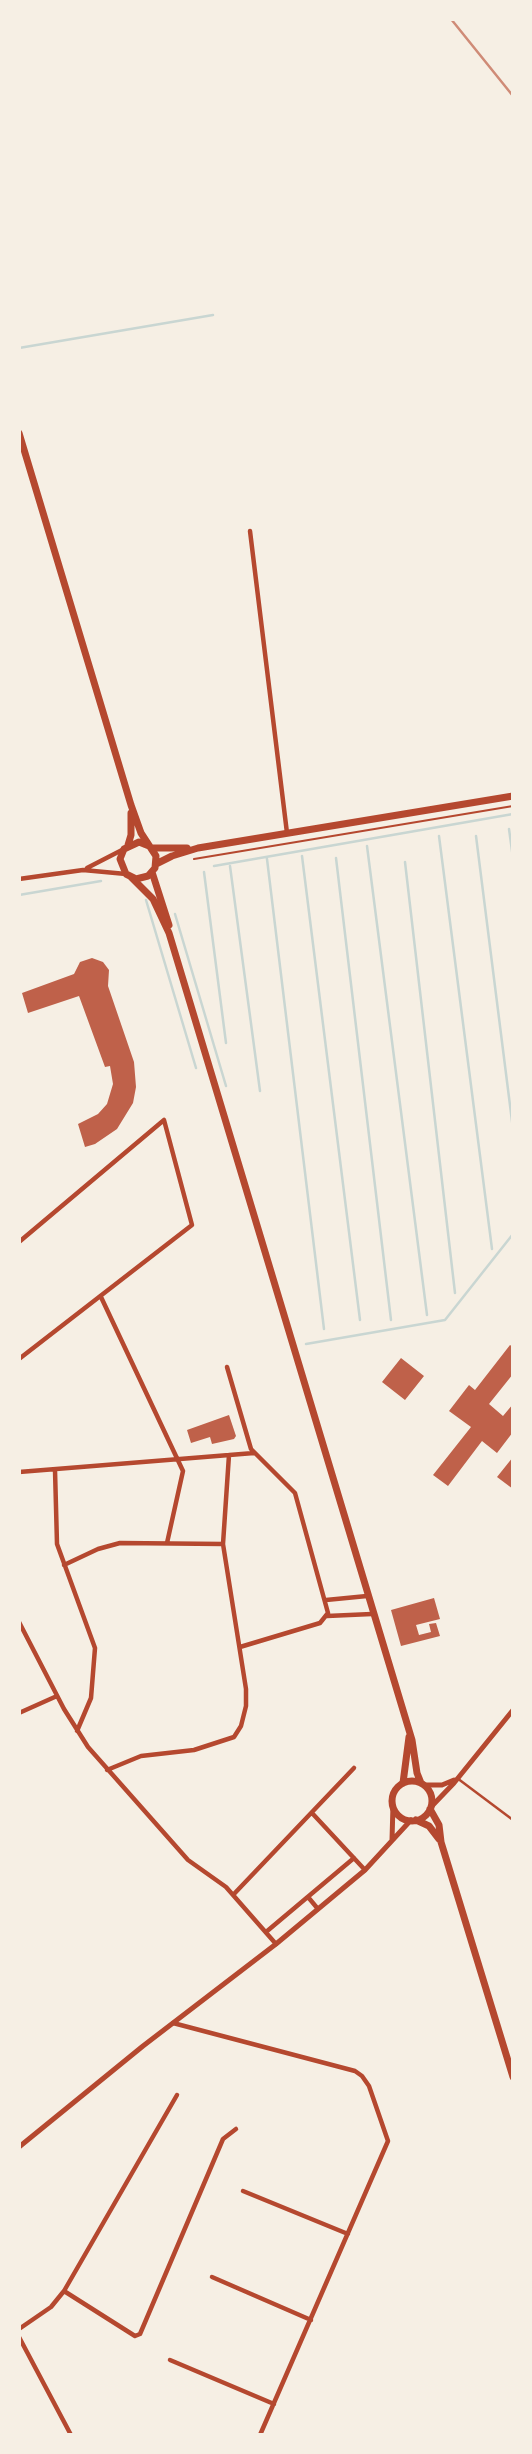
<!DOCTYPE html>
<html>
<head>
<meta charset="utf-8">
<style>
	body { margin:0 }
	#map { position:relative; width:532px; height:2454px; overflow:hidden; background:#f6efe4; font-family:Helvetica,sans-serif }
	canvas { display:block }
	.frame { position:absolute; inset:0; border:21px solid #f6efe4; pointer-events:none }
</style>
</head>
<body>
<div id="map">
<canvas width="532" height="2454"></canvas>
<div class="frame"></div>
</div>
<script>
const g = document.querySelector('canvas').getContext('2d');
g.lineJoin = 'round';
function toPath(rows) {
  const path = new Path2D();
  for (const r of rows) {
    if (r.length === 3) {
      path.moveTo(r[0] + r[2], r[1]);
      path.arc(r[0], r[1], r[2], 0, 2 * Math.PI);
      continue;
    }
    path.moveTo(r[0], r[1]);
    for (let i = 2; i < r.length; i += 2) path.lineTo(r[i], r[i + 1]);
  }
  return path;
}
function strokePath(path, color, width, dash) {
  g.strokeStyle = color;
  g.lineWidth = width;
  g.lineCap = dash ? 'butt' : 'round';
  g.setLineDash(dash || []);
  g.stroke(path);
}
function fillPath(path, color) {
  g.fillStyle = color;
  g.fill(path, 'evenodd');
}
const stream = toPath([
	[19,348,213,315],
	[509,829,513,858],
	[439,836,492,1249],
	[476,836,513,1129],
	[367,846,427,1315],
	[302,856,360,1320],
	[336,858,391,1320],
	[267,859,324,1329],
	[405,862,455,1293],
	[214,866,513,814],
	[230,866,260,1091],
	[204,872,226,1043],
	[19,895,101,881],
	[146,900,196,1068],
	[175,914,226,1086],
	[306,1344,445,1320,513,1234]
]);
const building = toPath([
	[92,958,103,962,109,970,108,986,134,1062,136,1087,133,1103,117,1129,95,1144,85,1147,78,1124,98,1114,107,1104,113,1084,110,1066,105,1067,79,996,28,1013,22,993,74,974,80,962],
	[510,1345,513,1347,513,1374,489,1404,503,1416,513,1404,513,1432,497,1453,482,1441,448,1486,433,1475,471,1427,449,1411,469,1385,475,1390],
	[401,1358,424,1376,405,1400,382,1382],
	[229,1415,236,1436,234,1439,212,1444,210,1437,191,1443,187,1430],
	[513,1457,513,1489,497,1477],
	[434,1598,440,1619,416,1625,419,1635,431,1632,429,1624,436,1623,440,1636,401,1646,391,1610]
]);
const path = toPath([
	[194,859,513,806]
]);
const service = toPath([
	[457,1778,513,1820]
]);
const minor = toPath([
	[250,531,287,833],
	[87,868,122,850],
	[19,879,83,870,126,874],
	[19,1242,164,1120,192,1225,19,1359],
	[101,1297,183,1471,167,1543],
	[227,1367,251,1449,295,1493,328,1613,320,1623,240,1647],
	[55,1470,57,1544,95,1648,91,1698,77,1731],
	[19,1472,254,1453],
	[64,1565,98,1549,120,1543,223,1544],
	[326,1600,367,1596],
	[327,1616,372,1614],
	[19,1622,64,1709,88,1747,188,1860,226,1887,276,1944],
	[19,1713,57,1696],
	[107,1770,141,1756,194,1750,234,1737,241,1726,246,1706,246,1689,223,1544,229,1455],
	[312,1813,365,1870],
	[233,1895,354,1768],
	[308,1897,318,1909],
	[266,1932,354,1858],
	[173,2023,355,2071,362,2076,369,2086,388,2141,260,2435],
	[243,2191,348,2234],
	[212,2277,311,2320],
	[64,2291,135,2336,140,2334,223,2139,236,2129],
	[19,2329,51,2307,64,2291,177,2095],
	[19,2337,71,2435],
	[170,2360,274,2404]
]);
const tertiary = toPath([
	[425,1785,442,1785,454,1780],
	[431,1807,454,1783,513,1710],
	[392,1840,393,1805],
	[19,2147,143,2046,276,1944,365,1870,411,1820]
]);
const primary = toPath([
	[19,433,131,805,141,833,156,856,155,868,148,876,136,879,126,874,120,859,124,849,139,842,149,846],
	[128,845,131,835,131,813],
	[152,848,187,848],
	[156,864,172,856,198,848,513,796],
	[152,872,169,925],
	[131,877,153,899,169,933,412,1740,417,1773,421,1783],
	[412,1801,20],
	[403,1783,409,1737],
	[430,1809,439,1825,441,1842,513,2077],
	[416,1820,429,1826,439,1839]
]);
const rail = toPath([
	[451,19,513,96]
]);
strokePath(stream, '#c9d6d2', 2.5);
fillPath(building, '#bf614a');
strokePath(path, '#b5482f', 2);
strokePath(service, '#b5482f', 2.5);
strokePath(minor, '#b5482f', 4.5);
strokePath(tertiary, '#b5482f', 5);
strokePath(primary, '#b5482f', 7);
strokePath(rail, '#cf8b77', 2.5);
</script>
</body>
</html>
